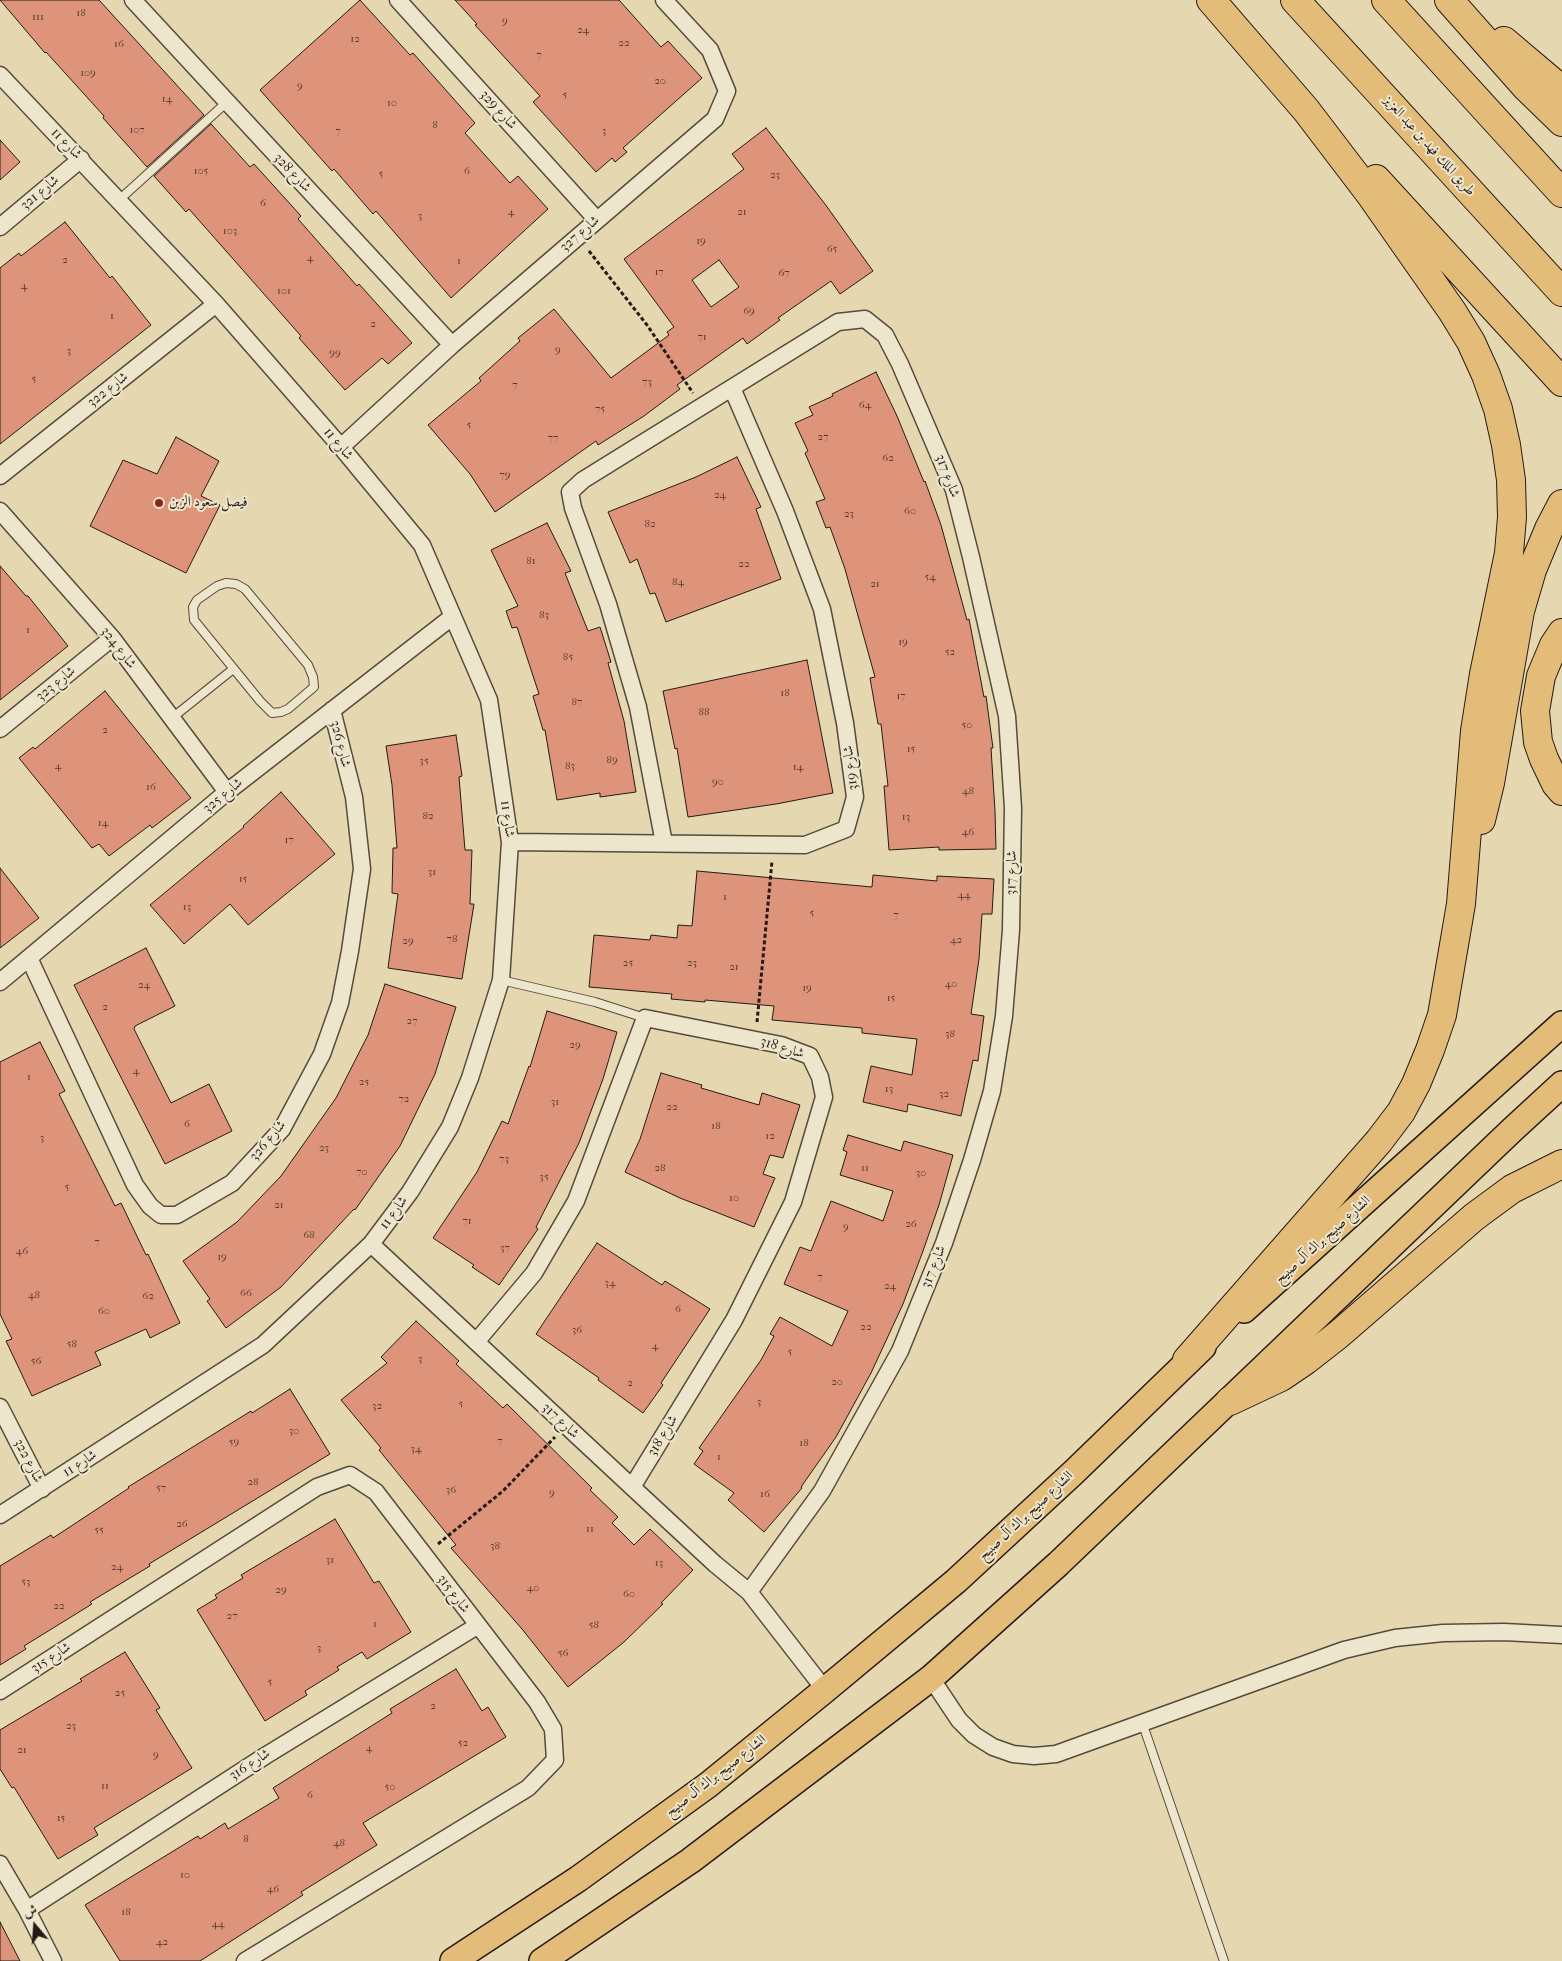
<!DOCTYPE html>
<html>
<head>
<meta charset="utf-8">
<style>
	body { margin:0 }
	#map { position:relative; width:1562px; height:1961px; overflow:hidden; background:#e5d8b0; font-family:"IM FELL French Canon",Amiri,serif }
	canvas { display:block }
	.north { position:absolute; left:10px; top:1901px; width:50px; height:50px; -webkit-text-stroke:4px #eee6cc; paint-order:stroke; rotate:342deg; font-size:14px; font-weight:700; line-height:20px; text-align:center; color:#261a16 }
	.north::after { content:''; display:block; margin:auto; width:18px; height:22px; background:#261a16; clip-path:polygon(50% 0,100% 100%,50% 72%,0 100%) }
</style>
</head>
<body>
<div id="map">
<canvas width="1562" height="1961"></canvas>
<div class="north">ش</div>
</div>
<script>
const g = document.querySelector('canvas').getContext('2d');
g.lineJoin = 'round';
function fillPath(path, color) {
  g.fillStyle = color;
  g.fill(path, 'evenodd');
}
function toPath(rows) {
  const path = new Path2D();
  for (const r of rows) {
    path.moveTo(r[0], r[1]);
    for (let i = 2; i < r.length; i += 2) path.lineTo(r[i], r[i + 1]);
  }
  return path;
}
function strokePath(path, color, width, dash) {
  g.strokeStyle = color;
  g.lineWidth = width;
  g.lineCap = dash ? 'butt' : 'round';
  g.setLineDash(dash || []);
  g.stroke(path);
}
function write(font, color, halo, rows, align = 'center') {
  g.font = font + ' "IM FELL French Canon",Amiri,serif';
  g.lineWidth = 4;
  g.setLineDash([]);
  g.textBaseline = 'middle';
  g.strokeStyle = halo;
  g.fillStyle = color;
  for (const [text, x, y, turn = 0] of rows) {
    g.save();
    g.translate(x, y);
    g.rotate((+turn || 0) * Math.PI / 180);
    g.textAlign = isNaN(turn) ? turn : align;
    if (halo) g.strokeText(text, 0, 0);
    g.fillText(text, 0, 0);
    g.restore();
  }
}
const building = toPath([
	[0,0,99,0,204,115,147,167,103,118,104,116,46,52,45,53,0,0],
	[360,0,410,55,413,53,475,123,465,133,510,183,518,176,548,209,451,298,376,211,373,214,334,169,332,171,260,90,360,0],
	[455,0,619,0,661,47,668,41,702,78,623,148,627,152,615,162,612,158,596,172,533,102,540,96,475,25,477,24,455,0],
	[211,124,250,167,254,164,301,216,298,219,357,286,359,284,412,343,388,364,382,358,345,390,299,338,301,336,189,209,186,212,154,176,211,124],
	[766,128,825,204,873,271,840,294,831,281,778,318,780,320,747,344,743,338,677,385,680,389,644,416,598,445,596,441,495,512,470,474,428,425,481,381,479,378,520,341,518,338,554,309,611,378,669,335,667,332,674,327,624,259,744,169,732,154,766,128],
	[719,260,739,287,711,307,692,280,719,260],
	[0,140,20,162,0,180,0,140],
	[65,222,110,278,112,276,151,325,0,444,0,268,19,253,21,256,65,222],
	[876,372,897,416,924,482,925,481,941,525,967,620,969,619,984,697,986,696,993,748,991,748,995,811,996,849,939,850,939,847,889,850,884,786,888,786,881,724,878,724,870,678,875,677,845,569,830,527,826,528,816,502,825,499,805,453,808,451,795,423,813,415,809,407,833,396,832,394,876,372],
	[176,437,219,461,201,496,220,505,186,573,90,526,123,460,157,474,176,437],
	[737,457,761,507,756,509,781,579,666,622,655,593,650,594,637,559,630,563,608,512,696,477,737,457],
	[547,523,571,571,565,573,588,631,600,627,611,662,608,663,624,721,636,792,600,797,600,793,557,800,545,730,543,730,533,696,539,694,517,627,512,628,506,611,518,606,491,550,547,523],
	[0,566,26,596,28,596,68,646,0,700,0,566],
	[807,660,833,793,776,804,688,817,677,748,675,749,663,691,807,660],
	[105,691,191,798,152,828,150,825,109,856,99,844,92,848,19,758,33,747,35,749,105,691],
	[456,735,462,776,459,777,465,850,472,850,470,904,474,904,462,979,388,968,398,894,392,893,393,848,397,848,392,785,386,746,456,735],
	[281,792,335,854,248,925,230,904,184,944,150,905,244,827,243,826,281,792],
	[0,868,39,918,0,948,0,868],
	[697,871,872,887,873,875,937,881,937,876,994,879,992,914,982,914,979,959,971,1014,984,1016,978,1061,973,1060,961,1116,908,1104,907,1112,863,1102,871,1066,912,1075,917,1039,862,1033,862,1028,772,1020,774,1006,705,1000,705,1002,671,999,672,994,589,987,594,935,650,940,651,935,677,938,678,925,692,926,697,871],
	[146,948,175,1006,135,1026,134,1029,171,1103,209,1084,232,1131,165,1164,74,985,146,948],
	[385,984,456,1007,435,1074,400,1146,355,1210,354,1209,281,1287,226,1328,207,1301,210,1299,183,1261,237,1222,281,1176,336,1098,368,1035,385,984],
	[547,1011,617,1032,603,1079,579,1143,536,1227,538,1229,499,1285,472,1267,474,1265,433,1238,477,1172,502,1121,508,1124,529,1066,530,1067,547,1011],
	[40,1042,65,1091,59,1094,115,1206,121,1203,146,1255,148,1254,180,1323,150,1338,146,1329,95,1352,101,1365,32,1396,6,1341,12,1339,0,1314,0,1062,40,1042],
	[661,1073,702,1085,701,1088,759,1105,762,1093,800,1105,783,1158,770,1155,763,1174,775,1178,754,1227,680,1198,625,1172,640,1139,661,1073],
	[848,1135,901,1151,904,1141,953,1155,939,1205,923,1251,903,1304,871,1373,836,1437,801,1487,802,1488,764,1532,728,1500,734,1493,694,1464,703,1451,699,1448,761,1360,774,1336,770,1334,780,1317,832,1346,848,1311,784,1284,800,1247,811,1251,831,1201,883,1221,893,1191,840,1175,847,1152,843,1150,848,1135],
	[597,1243,662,1285,665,1281,710,1309,661,1383,663,1385,643,1413,598,1380,599,1378,536,1334,597,1243],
	[416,1321,459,1361,456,1364,503,1408,507,1404,592,1488,590,1490,618,1517,612,1523,634,1545,650,1529,693,1570,661,1603,663,1604,624,1642,568,1687,522,1629,451,1548,456,1545,379,1450,381,1448,341,1400,387,1363,381,1357,416,1321],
	[290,1389,330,1454,149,1564,150,1566,90,1602,92,1604,24,1646,26,1649,0,1665,0,1566,51,1535,53,1538,129,1488,128,1487,251,1411,252,1413,290,1389],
	[335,1519,374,1583,379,1581,411,1632,367,1659,362,1652,337,1667,339,1670,305,1691,307,1695,265,1721,197,1610,217,1598,215,1595,243,1578,241,1575,335,1519],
	[125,1652,160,1708,156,1710,192,1768,94,1828,98,1835,58,1859,14,1787,12,1788,0,1769,0,1730,82,1681,80,1679,125,1652],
	[456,1669,482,1711,488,1707,506,1737,363,1823,377,1845,301,1892,303,1895,200,1961,120,1961,85,1905,198,1836,200,1839,225,1823,228,1829,279,1798,273,1788,392,1713,390,1709,456,1669],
	[0,1922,20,1961,0,1961,0,1922]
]);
const path = toPath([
	[589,251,647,325,693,393],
	[757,1022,772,861],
	[438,1544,503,1491,555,1437]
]);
const lane = toPath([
	[119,200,227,102],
	[226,583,236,584,245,589,308,665,313,677,314,687,288,709,281,712,272,713,260,701,194,620,193,607,197,600,217,586,226,583],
	[172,718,232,670],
	[501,980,595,1002,645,1018],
	[1142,1722,1224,1961]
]);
const street = toPath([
	[133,0,452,345],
	[398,0,597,220],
	[0,75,216,304,341,447,422,545,489,700,510,842,501,980,470,1078,450,1127,410,1192,371,1244,263,1345,0,1515],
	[0,227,81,159],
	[341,447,452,345,715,119,727,91,710,50,664,0],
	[0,476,216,304],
	[0,511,112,638,227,792],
	[0,729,112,638],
	[510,842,805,845,846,829,855,797,845,723,822,609,785,511,732,388],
	[29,958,135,1185,150,1206,161,1215,177,1215,232,1183,282,1129,322,1054,340,1003,350,951,362,869,354,797,332,710],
	[0,982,227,792,452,617],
	[371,1244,632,1487,715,1564,749,1592,822,1491,900,1351,944,1243,972,1160,992,1091,1004,1016,1011,930,1013,808,1007,716,971,557,954,490,900,364,885,335,865,319,838,322,583,480,570,492,573,508,608,604,638,707,664,843],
	[476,1342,534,1273,576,1201,645,1018,781,1045,810,1056,820,1077,824,1097,793,1202,734,1320,632,1487],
	[0,1407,42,1489],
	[749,1592,825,1690],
	[931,1678,959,1720,974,1735,993,1747,1013,1754,1034,1756,1056,1754,1344,1650,1395,1638,1443,1633,1504,1632,1562,1635],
	[0,1691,317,1487,350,1475,376,1492,537,1702,553,1729,555,1760,528,1788,245,1961],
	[0,1864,27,1910,53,1961],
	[27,1910,265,1756,477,1626]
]);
const primary = toPath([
	[1244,1310,1562,1024],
	[453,1961,578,1879,708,1785,825,1690,956,1581,1074,1472,1203,1347],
	[542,1961,690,1861,931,1678,1058,1564,1512,1130,1562,1084]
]);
const highway = toPath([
	[1295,0,1562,292],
	[1386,0,1562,193],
	[1449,0,1526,87,1562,122],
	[1504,41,1562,90],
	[1376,179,1562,382],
	[1562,633,1554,645,1541,676,1535,711,1538,742,1544,759,1556,784,1562,791],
	[1481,820,1490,783,1520,611,1532,570,1549,529,1562,504],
	[1187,1360,1379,1141,1401,1112,1416,1084,1430,1050,1442,1015,1461,904,1475,731,1484,674,1509,553,1512,517,1511,480,1506,445,1498,409,1486,375,1471,342,1452,311,1370,194,1306,110,1211,0],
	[1230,1401,1281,1377,1306,1360,1338,1335,1474,1217,1512,1189,1562,1164]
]);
const markers = [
	[159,503,5,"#8f2418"]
];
const numberNames = [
	["18",81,13],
	["111",38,17],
	["9",505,21],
	["24",583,30],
	["12",355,39],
	["22",624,43],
	["16",119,44],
	["7",539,55],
	["109",88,73],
	["20",660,81],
	["9",300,86],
	["5",565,95],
	["14",167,99],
	["10",392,103],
	["8",435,125],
	["107",137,130],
	["7",338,131],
	["3",604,131],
	["105",201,171],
	["6",467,171],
	["5",381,174],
	["23",775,175],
	["6",263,203],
	["4",511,212],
	["21",742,212],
	["3",420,216],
	["103",230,231],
	["19",701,241],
	["65",832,249],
	["4",310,258],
	["2",65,260],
	["1",459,261],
	["17",659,272],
	["67",784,273],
	["4",24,286],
	["101",284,291],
	["69",749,311],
	["1",112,316],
	["2",373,324],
	["71",702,337],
	["9",558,350],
	["3",69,351],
	["99",335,353],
	["5",34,379],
	["73",647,382],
	["7",515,385],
	["64",865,405],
	["75",600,409],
	["5",469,425],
	["27",823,437],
	["77",553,438],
	["62",888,458],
	["79",505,475],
	["24",720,495],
	["60",910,511],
	["23",849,514],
	["82",650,524],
	["81",531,561],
	["22",744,564],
	["54",930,577],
	["84",678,582],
	["21",875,584],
	["83",544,615],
	["1",28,630],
	["19",903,642],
	["52",950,652],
	["85",568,657],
	["18",785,693],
	["17",901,696],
	["87",577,702],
	["88",704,712],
	["50",967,725],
	["2",105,730],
	["15",911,749],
	["89",612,760],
	["35",424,761],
	["4",58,766],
	["83",570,766],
	["14",798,767],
	["90",718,782],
	["16",151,787],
	["48",968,791],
	["82",428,816],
	["13",906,817],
	["14",103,823],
	["46",968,832],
	["17",289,840],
	["31",432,872],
	["15",243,879],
	["44",964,895],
	["1",725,897],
	["13",187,907],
	["5",812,913],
	["7",896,915],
	["78",452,939],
	["42",956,940],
	["29",408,941],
	["25",628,963],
	["23",692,963],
	["21",734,967],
	["40",951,984],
	["24",144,985],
	["19",807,988],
	["15",891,998],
	["2",105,1007],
	["27",412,1021],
	["38",950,1034],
	["29",575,1045],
	["4",136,1071],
	["1",29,1077],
	["25",364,1082],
	["13",889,1089],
	["32",944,1094],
	["72",404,1099],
	["31",555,1102],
	["22",672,1107],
	["6",187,1124],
	["18",716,1126],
	["12",770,1136],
	["3",42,1138],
	["23",324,1148],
	["73",504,1159],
	["28",660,1168],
	["11",865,1168],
	["70",362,1172],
	["30",921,1173],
	["35",544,1177],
	["5",67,1187],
	["10",734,1198],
	["21",279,1205],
	["71",467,1221],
	["26",911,1224],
	["9",846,1227],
	["68",309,1235],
	["7",97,1242],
	["37",505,1248],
	["46",22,1251],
	["19",222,1257],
	["7",820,1277],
	["34",610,1283],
	["24",890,1286],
	["66",246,1293],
	["48",34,1295],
	["62",148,1296],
	["6",678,1309],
	["60",104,1311],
	["22",866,1327],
	["36",577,1330],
	["58",72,1344],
	["4",655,1346],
	["5",790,1352],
	["3",420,1359],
	["56",36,1361],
	["20",837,1382],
	["2",630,1383],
	["3",759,1402],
	["5",461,1404],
	["32",377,1406],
	["30",294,1431],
	["7",500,1441],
	["59",234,1442],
	["18",804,1443],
	["34",416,1449],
	["1",719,1457],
	["28",253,1482],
	["57",161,1488],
	["36",451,1490],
	["9",552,1493],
	["16",765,1494],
	["26",182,1524],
	["11",590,1529],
	["55",99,1530],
	["38",495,1546],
	["31",330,1560],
	["13",659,1563],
	["24",117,1567],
	["53",26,1582],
	["40",533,1588],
	["29",281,1590],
	["60",629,1594],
	["22",59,1606],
	["27",232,1616],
	["1",375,1624],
	["58",594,1625],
	["3",319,1648],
	["56",563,1653],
	["5",270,1682],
	["25",120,1693],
	["2",433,1706],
	["23",71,1726],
	["52",463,1743],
	["4",369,1748],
	["21",22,1750],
	["9",156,1755],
	["11",105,1786],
	["50",390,1787],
	["6",310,1795],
	["15",61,1818],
	["8",246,1839],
	["48",339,1843],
	["10",185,1875],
	["46",273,1889],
	["18",126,1912],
	["44",218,1924],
	["42",162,1942]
];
const streetNames = [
	["شارع 329",498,110,48],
	["شارع 11",66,144,46],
	["طريق الملك فهد بن عبد العزيز",1429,146,48],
	["شارع 328",292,173,47],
	["شارع 321",40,193,-40],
	["شارع 327",580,234,-41],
	["شارع 322",108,390,-38],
	["شارع 11",338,444,50],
	["شارع 317",947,476,69],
	["شارع 324",118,648,52],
	["شارع 323",56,684,-39],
	["شارع 326",340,744,76],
	["شارع 319",851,768,-97],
	["شارع 325",223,796,-39],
	["شارع 11",507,819,82],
	["شارع 317",1012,873,-89],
	["شارع 318",782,1048,17],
	["شارع 326",268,1141,-50],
	["شارع 11",394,1213,-54],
	["الشارع صبيح براك آل صبيح",1323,1240,-42],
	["شارع 317",934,1267,-68],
	["شارع 317",560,1421,43],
	["شارع 318",663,1436,-59],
	["شارع 322",28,1461,63],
	["شارع 11",80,1464,-33],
	["الشارع صبيح براك آل صبيح",1026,1516,-43],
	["شارع 315",453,1594,53],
	["شارع 315",51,1658,-33],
	["شارع 316",250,1765,-33],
	["الشارع صبيح براك آل صبيح",716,1776,-38]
];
const poiNames = [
	["فيصل سعود الزبن",169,503]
];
fillPath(building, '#dd947b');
strokePath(building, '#261a16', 1);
strokePath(lane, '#564a3c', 10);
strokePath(street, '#564a3c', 19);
strokePath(primary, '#261a16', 28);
strokePath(highway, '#261a16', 30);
strokePath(path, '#261a16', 3, [4, 2.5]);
strokePath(lane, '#eee6cc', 8);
strokePath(street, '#eee6cc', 16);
strokePath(primary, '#e2bc78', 25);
strokePath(highway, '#e2bc78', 28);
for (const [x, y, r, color] of markers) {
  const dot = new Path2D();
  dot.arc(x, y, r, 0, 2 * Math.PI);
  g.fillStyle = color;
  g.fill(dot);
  strokePath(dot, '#eee6cc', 2);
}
write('11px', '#54382f', null, numberNames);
write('14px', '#261a16', '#eee6cc', streetNames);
write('14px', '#261a16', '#eee6cc', poiNames, 'left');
</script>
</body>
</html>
